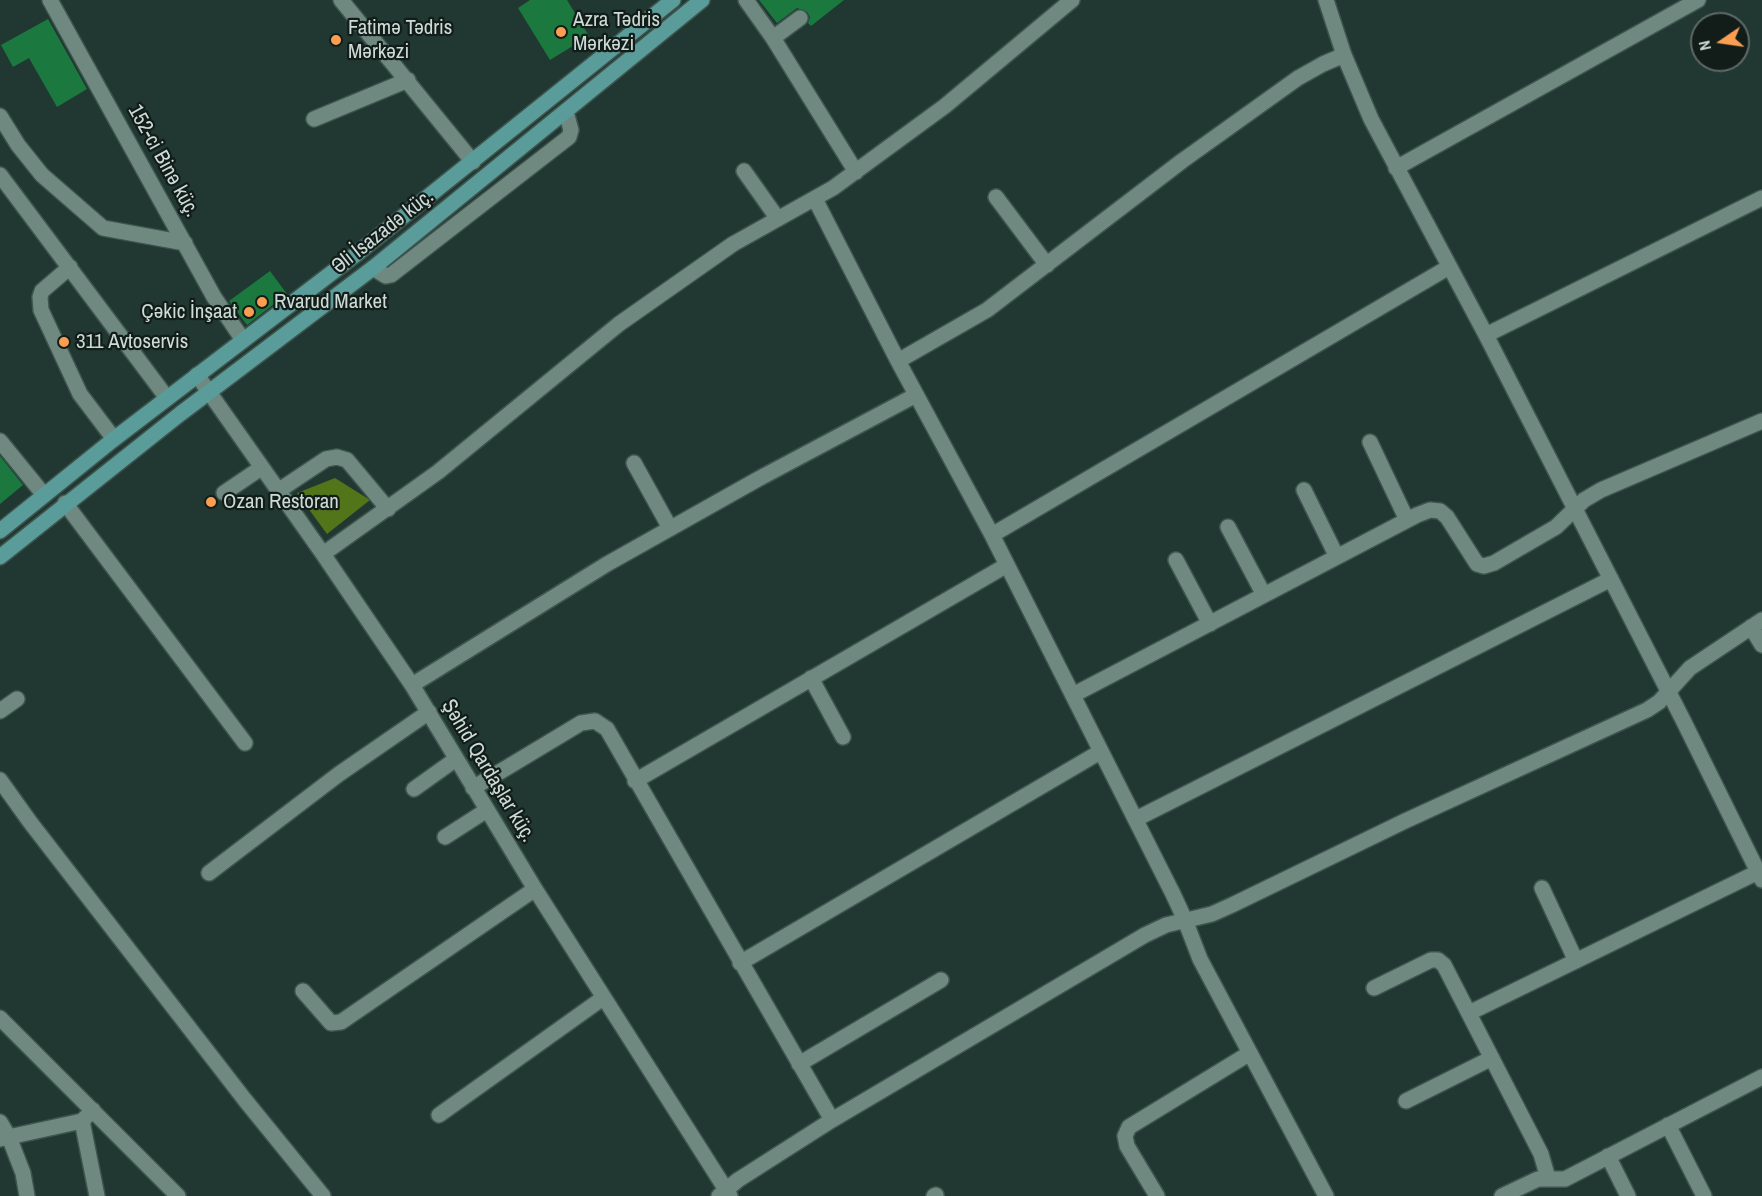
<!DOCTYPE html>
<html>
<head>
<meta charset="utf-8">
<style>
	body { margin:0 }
	#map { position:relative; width:1762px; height:1196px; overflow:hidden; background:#203831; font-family:"Archivo Narrow",sans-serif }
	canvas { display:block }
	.north { position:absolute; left:1690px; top:12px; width:60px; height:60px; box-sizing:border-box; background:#121d1a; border:2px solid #5d6965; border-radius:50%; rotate:257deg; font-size:16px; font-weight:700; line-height:24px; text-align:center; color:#cddbd6 }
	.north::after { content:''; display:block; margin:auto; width:21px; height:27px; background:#fb9e51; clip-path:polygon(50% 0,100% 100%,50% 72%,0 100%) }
</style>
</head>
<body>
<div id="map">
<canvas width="1762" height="1196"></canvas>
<div class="north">N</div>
</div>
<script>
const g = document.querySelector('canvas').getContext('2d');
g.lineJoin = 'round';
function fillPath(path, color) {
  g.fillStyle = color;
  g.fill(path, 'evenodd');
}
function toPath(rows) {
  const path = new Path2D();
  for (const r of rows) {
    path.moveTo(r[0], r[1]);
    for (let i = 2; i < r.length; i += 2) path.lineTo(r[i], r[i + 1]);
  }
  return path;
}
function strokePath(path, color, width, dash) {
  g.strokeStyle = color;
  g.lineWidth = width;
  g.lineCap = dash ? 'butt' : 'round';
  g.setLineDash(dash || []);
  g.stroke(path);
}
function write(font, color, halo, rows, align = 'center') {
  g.font = font + ' "Archivo Narrow",sans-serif';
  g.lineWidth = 4.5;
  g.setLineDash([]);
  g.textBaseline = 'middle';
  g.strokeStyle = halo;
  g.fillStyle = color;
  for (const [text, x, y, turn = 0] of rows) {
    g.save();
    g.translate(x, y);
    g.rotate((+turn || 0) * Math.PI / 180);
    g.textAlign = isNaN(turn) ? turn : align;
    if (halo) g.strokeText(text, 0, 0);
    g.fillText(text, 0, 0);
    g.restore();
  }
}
const forest = toPath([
	[335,478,370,500,327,534,297,493]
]);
const building = toPath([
	[530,0,567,0,589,36,550,60,518,8],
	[759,0,844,0,811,26,808,23,810,17,807,12,797,8,777,23],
	[48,19,87,89,57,107,29,58,13,67,1,45],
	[270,271,287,294,247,325,229,301],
	[0,456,23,485,0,504]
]);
const minor = toPath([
	[50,0,214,297,243,340],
	[341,0,473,162],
	[746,0,773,38,856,172],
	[1326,0,1344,55,1371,119,1486,335,1683,720,1762,880],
	[773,38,800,18],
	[0,116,18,145,42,175,103,228,185,243],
	[314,119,408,80],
	[1396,168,1698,0],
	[744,171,778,219],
	[0,175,167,398],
	[996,197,1047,265],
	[815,199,898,361,992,535,1173,894,1185,920,1200,959,1326,1196],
	[70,267,42,291,40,297,41,310,80,394,114,439],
	[373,268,386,276,391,275,569,137,571,130,566,112],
	[1486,335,1762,198],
	[898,361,987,310,1182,161,1298,78,1323,64,1344,55],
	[197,375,323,554,412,685,535,889,730,1196],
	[0,441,44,495],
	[1370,442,1407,520],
	[634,463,670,528],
	[1304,490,1337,557],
	[278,491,326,459,337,457,347,460,388,509],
	[224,493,261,468],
	[65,503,245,743],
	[1228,527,1264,595],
	[992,535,1449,267],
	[323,554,438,472,619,324,733,244,833,188,945,106,1072,0],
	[1176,560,1210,624],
	[1751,627,1762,645],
	[811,678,843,737],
	[412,685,607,564,760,478,916,395],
	[1073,695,1417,515,1430,510,1440,511,1447,517,1477,564,1484,566,1494,563,1556,527,1584,500,1601,490,1762,421],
	[0,711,17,699],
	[0,780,30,822,245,1100,323,1196],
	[635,781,1007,565],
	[473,788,581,723,595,721,607,729,832,1120],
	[414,789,456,759],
	[1136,819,1611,579],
	[445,837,487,810],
	[209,873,339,774,429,712],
	[1542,888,1576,961],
	[740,963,1100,752],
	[1374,988,1431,960,1438,960,1444,965,1541,1154,1548,1178],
	[303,991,331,1023,341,1022,535,889],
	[1469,1013,1758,872],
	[0,1018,178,1196],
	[799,1064,941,980],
	[1406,1101,1492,1058],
	[93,1110,82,1121,97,1196],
	[439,1115,603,998],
	[0,1122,9,1137,23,1173,27,1196],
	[1668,1125,1704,1196],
	[0,1139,82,1121],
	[1608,1156,1628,1196],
	[719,1196,738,1180,832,1120,1145,935,1166,925,1212,914,1232,905,1405,821,1647,710,1659,702,1690,668,1762,620],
	[934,1196,936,1195],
	[1157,1196,1127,1146,1125,1136,1129,1127,1250,1053],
	[1502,1196,1538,1179,1565,1179,1762,1077]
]);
const major = toPath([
	[0,531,114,439,359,252,673,0],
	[0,557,180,414,373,268,702,0]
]);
const markers = [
	[561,32,6,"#fb9e51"],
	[336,40,6,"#fb9e51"],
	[262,302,6,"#fb9e51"],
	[249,312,6,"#fb9e51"],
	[64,342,6,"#fb9e51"],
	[211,502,6,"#fb9e51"]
];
const poiNames = [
	["Azra Tədris",573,20],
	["Mərkəzi",573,44],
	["Fatimə Tədris",348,28],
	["Mərkəzi",348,52],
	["Rvarud Market",274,302],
	["Çəkic İnşaat",237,312,"right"],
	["311 Avtoservis",76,342],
	["Ozan Restoran",223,502]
];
const streetNames = [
	["152-ci Binə küç.",163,161,61],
	["Əli İsazadə küç.",383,232,-38],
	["Şəhid Qardaşlar küç.",488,771,59]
];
fillPath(forest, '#537519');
fillPath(building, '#1b793f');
strokePath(minor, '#3e544e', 18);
strokePath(major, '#3e544e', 18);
strokePath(minor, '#6f8981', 15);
strokePath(major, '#5a9c9a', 15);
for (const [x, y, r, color] of markers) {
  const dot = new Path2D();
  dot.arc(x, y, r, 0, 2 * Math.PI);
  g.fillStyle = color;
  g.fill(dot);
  strokePath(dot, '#121d1a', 2);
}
write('21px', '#cddbd6', '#121d1a', poiNames, 'left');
write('21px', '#cddbd6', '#121d1a', streetNames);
</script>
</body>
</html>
